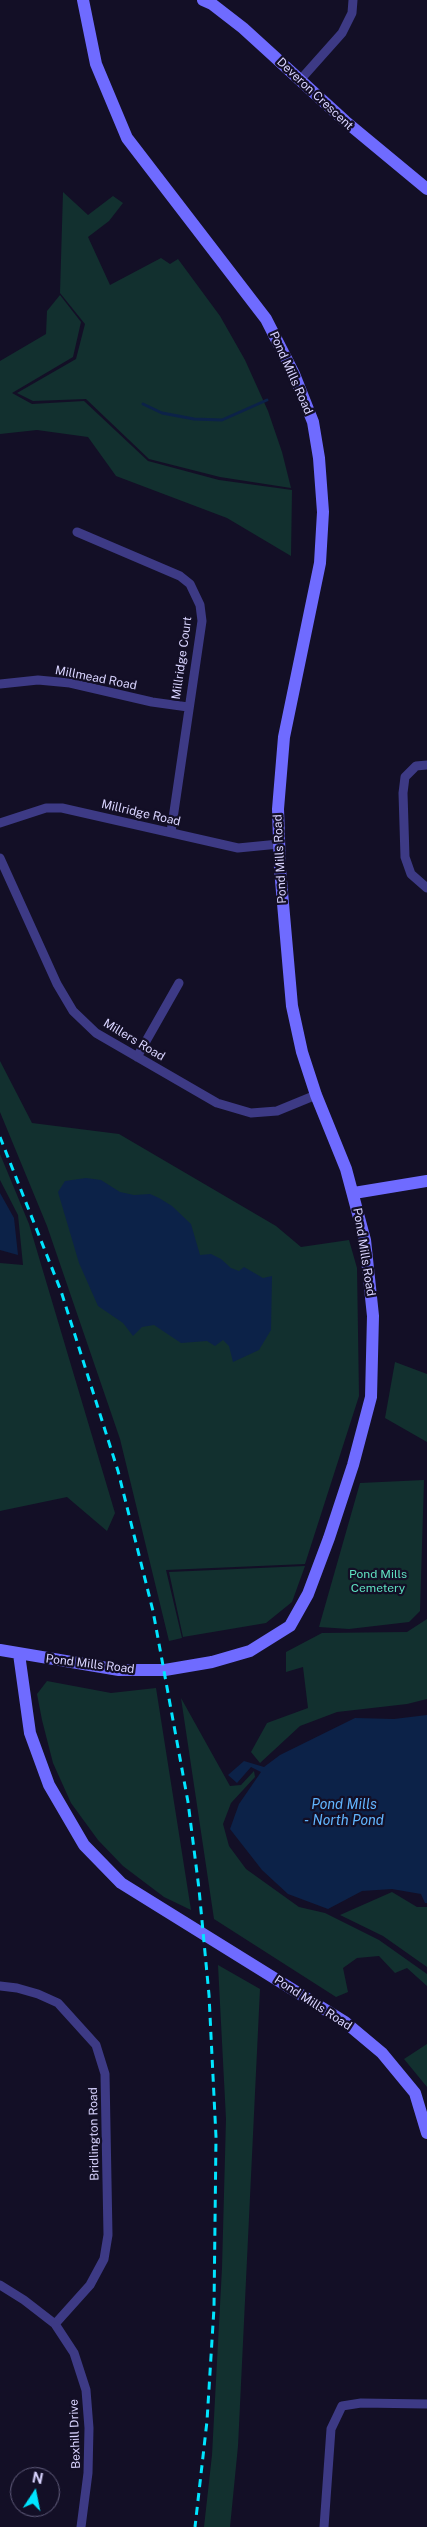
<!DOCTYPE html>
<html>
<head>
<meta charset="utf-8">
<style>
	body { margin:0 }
	#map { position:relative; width:427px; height:2527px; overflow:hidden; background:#130f26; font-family:"Public Sans",sans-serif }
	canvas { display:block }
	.north { position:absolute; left:10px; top:2467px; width:50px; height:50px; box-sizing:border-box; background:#130f26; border:1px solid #625e7d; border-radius:50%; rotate:11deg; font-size:14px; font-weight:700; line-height:20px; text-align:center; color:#d9d4ff }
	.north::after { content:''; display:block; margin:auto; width:18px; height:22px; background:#00e5ff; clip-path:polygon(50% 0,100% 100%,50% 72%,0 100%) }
</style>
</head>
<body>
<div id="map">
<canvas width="427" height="2527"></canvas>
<div class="north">N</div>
</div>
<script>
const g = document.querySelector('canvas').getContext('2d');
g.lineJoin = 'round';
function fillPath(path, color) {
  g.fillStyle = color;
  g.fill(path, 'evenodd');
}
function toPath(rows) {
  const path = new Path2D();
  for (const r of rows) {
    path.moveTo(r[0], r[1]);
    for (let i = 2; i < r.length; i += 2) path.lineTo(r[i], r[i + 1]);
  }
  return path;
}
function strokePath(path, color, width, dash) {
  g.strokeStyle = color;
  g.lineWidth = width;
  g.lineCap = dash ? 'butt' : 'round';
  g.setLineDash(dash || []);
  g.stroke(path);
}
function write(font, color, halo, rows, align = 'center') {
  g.font = font + ' "Public Sans",sans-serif';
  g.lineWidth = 4.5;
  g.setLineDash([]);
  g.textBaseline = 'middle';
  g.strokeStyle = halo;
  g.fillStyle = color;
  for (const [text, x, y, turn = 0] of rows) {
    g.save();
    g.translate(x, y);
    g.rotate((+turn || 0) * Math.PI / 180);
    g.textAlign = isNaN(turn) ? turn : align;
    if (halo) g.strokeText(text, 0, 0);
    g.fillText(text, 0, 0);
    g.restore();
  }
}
const green = toPath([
	[63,192,88,215,113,196,123,203,109,221,88,237,110,285,161,258,170,264,178,259,220,316,245,360,268,411,282,452,291,488,220,477,149,459,86,399,33,401,17,393,76,359,85,324,60,293],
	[60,295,81,322,73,357,12,393,32,404,84,401,148,461,219,480,292,490,291,556,227,518,116,476,88,437,37,430,0,434,0,361,46,334,47,311],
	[0,1061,32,1123,119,1134,276,1226,301,1247,349,1240,357,1268,359,1396,305,1564,166,1570,182,1638,169,1641,120,1439,47,1226,0,1112],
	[0,1154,29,1224,115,1513,107,1531,67,1497,0,1511,0,1263,23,1265,18,1215,0,1180],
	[395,1362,427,1374,427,1442,385,1418],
	[424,1480,420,1611,409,1622,349,1629,319,1627,360,1483],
	[305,1566,292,1602,266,1623,183,1637,169,1572],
	[427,1619,427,1699,407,1704,337,1712,300,1726,260,1763,251,1752,267,1723,308,1708,303,1667,286,1672,286,1652,322,1633,407,1632],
	[47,1681,111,1693,156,1688,191,1910,164,1897,123,1866,98,1840,71,1803,53,1763,42,1720,37,1694],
	[181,1698,230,1786,241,1785,254,1771,255,1777,231,1803,223,1824,229,1846,246,1869,299,1907,325,1913,379,1940,427,1974,427,1986,407,1968,395,1973,379,1956,357,1958,343,1968,348,1992,336,1997,214,1919],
	[392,1892,417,1907,427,1907,427,1967,383,1936,340,1915],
	[218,1965,260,1989,238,2446,230,2527,204,2527,212,2455,222,2268,226,2119],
	[427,2044,427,2087,404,2059]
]);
const water = toPath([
	[86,1178,101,1180,120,1192,134,1195,150,1194,159,1198,172,1206,191,1224,200,1255,211,1254,221,1259,231,1268,239,1271,244,1267,263,1278,272,1276,271,1330,259,1350,233,1362,229,1346,223,1340,215,1346,207,1341,181,1343,154,1325,142,1327,133,1336,123,1323,98,1306,79,1263,58,1192,65,1181],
	[0,1193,14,1218,18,1255,0,1250],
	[427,1715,427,1903,425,1903,421,1894,392,1889,362,1891,328,1909,288,1894,262,1870,230,1829,239,1804,261,1772,251,1767,237,1783,228,1775,244,1761,264,1767,280,1755,355,1718,394,1719]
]);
const stream = toPath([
	[143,404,162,413,194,419,222,420,267,400]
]);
const street = toPath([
	[301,79,342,33,352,13,353,0],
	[77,532,180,576,190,584,200,605,202,621,171,832],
	[0,684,38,680,70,683,152,702,188,707],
	[427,765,416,766,405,777,403,793,405,857,411,874,427,888],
	[0,823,46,808,62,808,238,848,279,844],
	[0,858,57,984,73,1011,96,1033,217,1103,251,1113,277,1111,316,1095],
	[137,1057,179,983],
	[0,1986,17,1988,38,1994,58,2003,96,2045,105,2074,108,2235,104,2259,90,2285,55,2324],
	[0,2285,24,2300,55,2324,74,2353,86,2390,89,2428,88,2473,81,2527],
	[324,2527,331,2429,342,2406,361,2403,427,2404]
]);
const secondary = toPath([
	[203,0,212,4,243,28,345,121,427,189],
	[354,1193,427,1181],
	[0,1650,119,1670,165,1670,212,1662,250,1651,290,1626,308,1594,329,1538,353,1465,371,1397,373,1316,365,1240,346,1169,316,1095,302,1052,292,1006,280,869,278,809,284,737,320,563,323,512,319,458,313,422,294,374,266,319,127,138,96,64,83,0],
	[19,1654,30,1733,49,1785,84,1845,121,1883,345,2022,382,2053,415,2093,427,2133]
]);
const rail = toPath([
	[0,1137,61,1291,118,1471,153,1611,188,1802,199,1889,209,1995,216,2137,214,2308,207,2421,195,2527]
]);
const streetNames = [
	["Deveron Crescent",315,94,43],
	["Pond Mills Road",291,373,66],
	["Millridge Court",182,658,-82],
	["Millmead Road",96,678,11],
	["Millridge Road",141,813,13],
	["Pond Mills Road",280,859,-93],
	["Millers Road",134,1040,31],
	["Pond Mills Road",364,1252,81],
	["Pond Mills Road",90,1664,7],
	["Pond Mills Road",313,2003,33],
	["Bridlington Road",94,2134,-91],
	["Bexhill Drive",75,2434,-92]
];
const parkNames = [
	["Pond Mills",378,1574],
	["Cemetery",378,1588]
];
const waterNames = [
	["Pond Mills",344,1805],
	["- North Pond",344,1821]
];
fillPath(green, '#12302f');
fillPath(water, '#0c2248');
strokePath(stream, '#0c2248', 3);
strokePath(street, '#3d3a85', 9);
strokePath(secondary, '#6f6bff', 12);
strokePath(rail, '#00e5ff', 3, [8, 6]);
write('12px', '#d9d4ff', '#130f26', streetNames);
write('12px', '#5fe0c0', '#130f26', parkNames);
write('italic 14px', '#62b6ff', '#130f26', waterNames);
</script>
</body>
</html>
